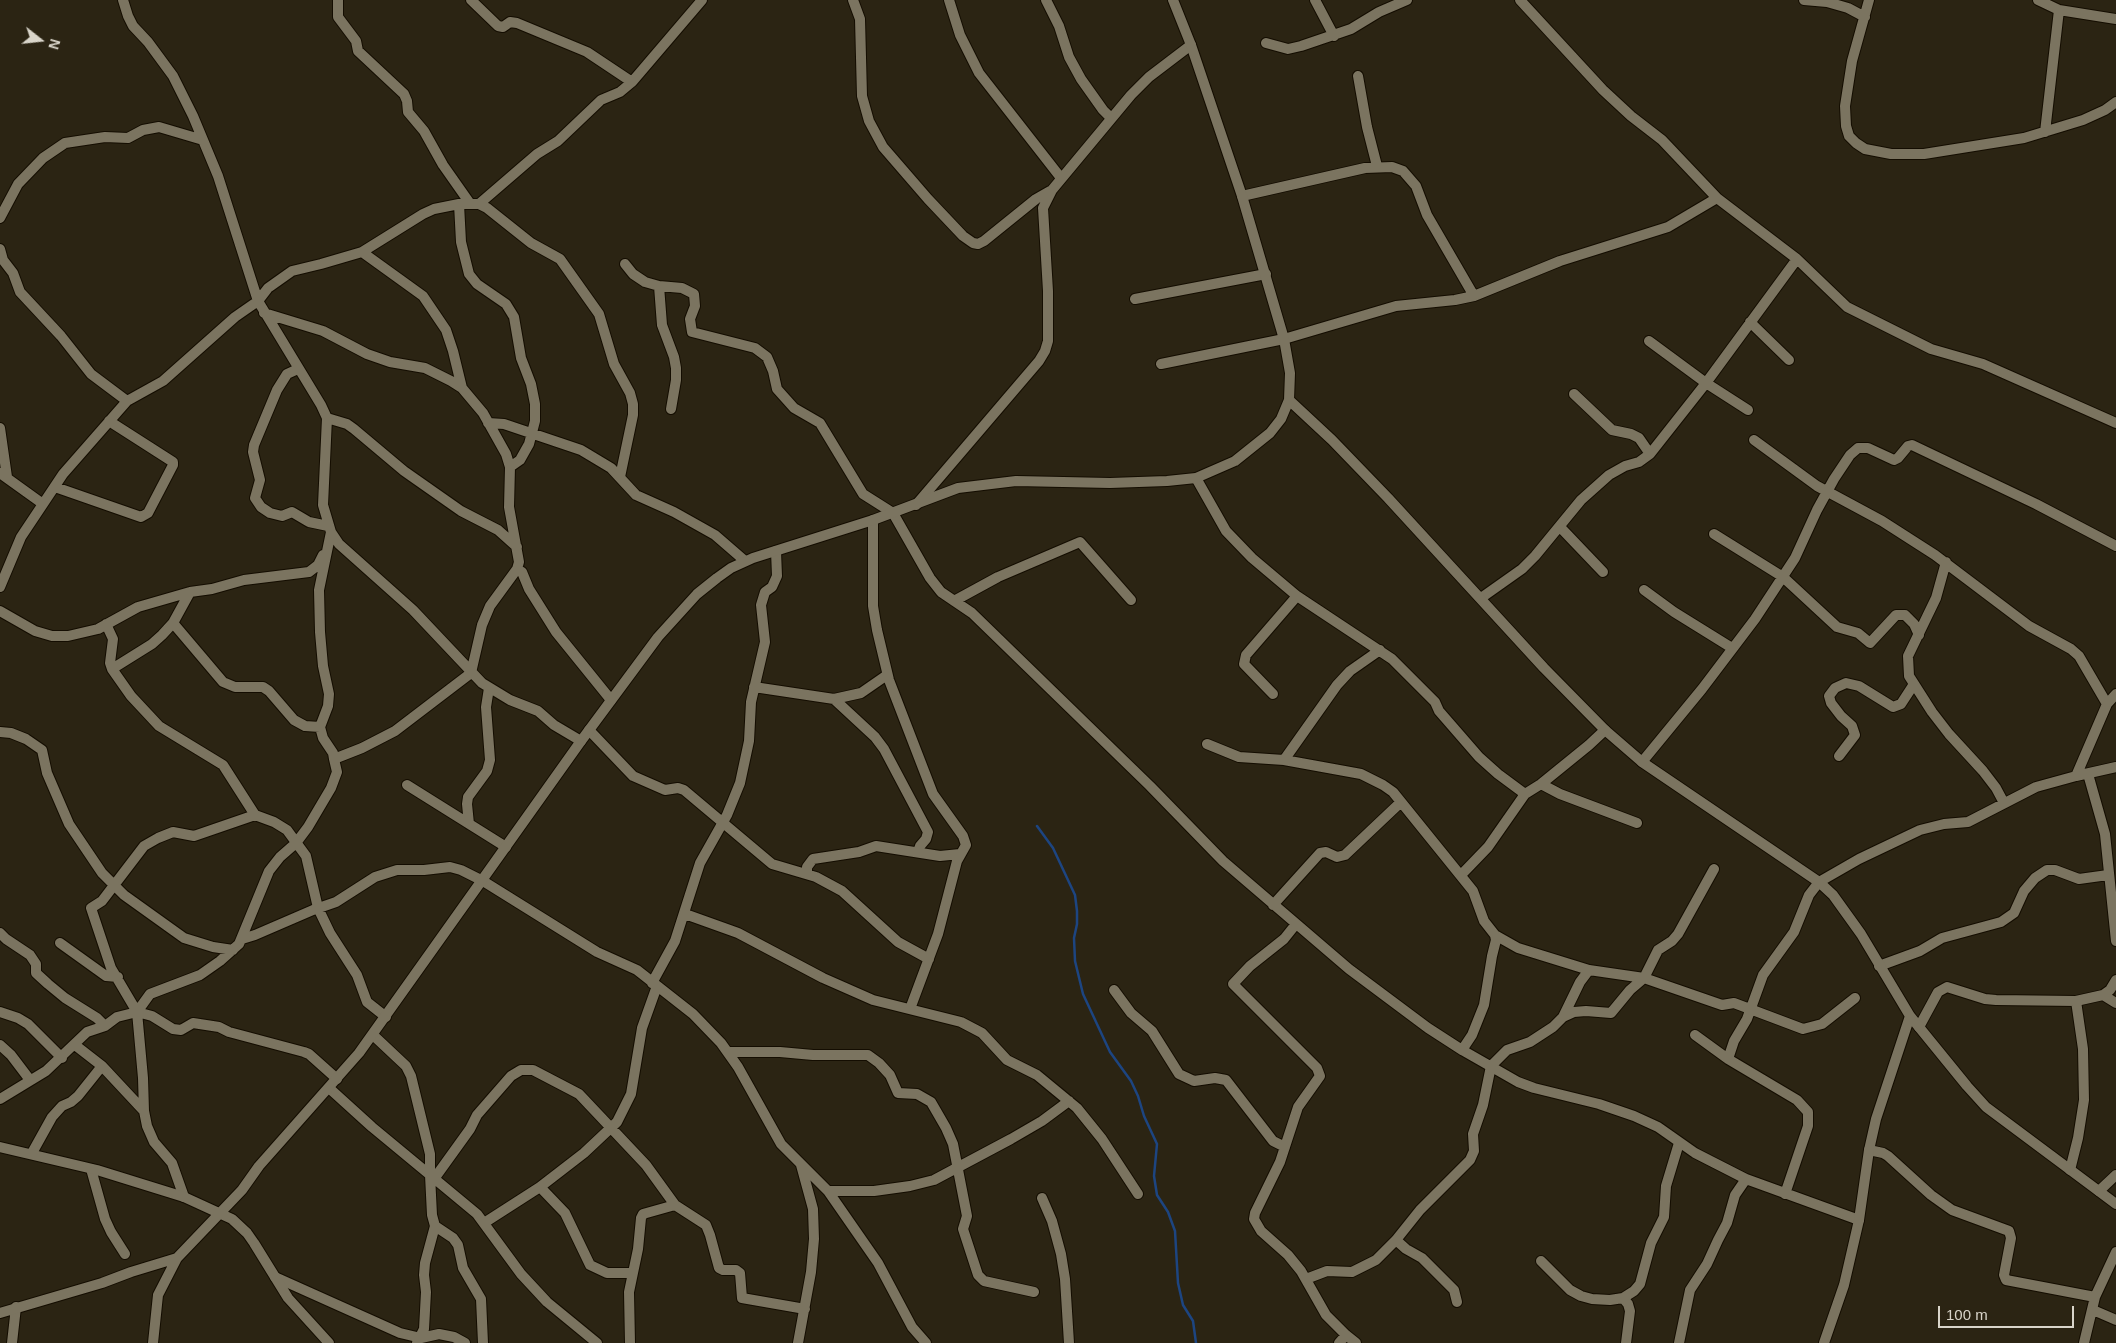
<!DOCTYPE html>
<html>
<head>
<meta charset="utf-8">
<style>
	body { margin:0 }
	#map { position:relative; width:2116px; height:1343px; overflow:hidden; background:#2b2413; font-family:Helvetica,sans-serif }
	canvas { display:block }
	.north { position:absolute; left:15px; top:15px; width:50px; height:50px; -webkit-text-stroke:4px #2b2413; paint-order:stroke; rotate:106deg; font-size:14px; font-weight:700; line-height:20px; text-align:center; color:#d9d5ca }
	.north::after { content:''; display:block; margin:auto; width:18px; height:22px; background:#d9d5ca; clip-path:polygon(50% 0,100% 100%,50% 72%,0 100%) }
	.scale { position:absolute; left:1938px; top:1306px; width:136px; height:22px; box-sizing:border-box; border:2px solid #d9d5ca; border-top:0; padding-left:6px; font-size:15px; line-height:18px; white-space:nowrap; color:#d9d5ca; -webkit-text-stroke:4px #2b2413; paint-order:stroke }
</style>
</head>
<body>
<div id="map">
<canvas width="2116" height="1343"></canvas>
<div class="north">N</div>
<div class="scale">100 m</div>
</div>
<script>
const g = document.querySelector('canvas').getContext('2d');
g.lineJoin = 'round';
function toPath(rows) {
  const path = new Path2D();
  for (const r of rows) {
    path.moveTo(r[0], r[1]);
    for (let i = 2; i < r.length; i += 2) path.lineTo(r[i], r[i + 1]);
  }
  return path;
}
function strokePath(path, color, width, dash) {
  g.strokeStyle = color;
  g.lineWidth = width;
  g.lineCap = dash ? 'butt' : 'round';
  g.setLineDash(dash || []);
  g.stroke(path);
}
const stream = toPath([
	[1037,826,1053,848,1075,895,1077,911,1077,924,1074,938,1075,961,1083,994,1110,1052,1131,1081,1138,1096,1144,1116,1157,1144,1154,1176,1157,1195,1168,1212,1175,1231,1178,1283,1183,1305,1193,1321,1196,1343]
]);
const minor = toPath([
	[123,0,128,16,133,26,148,42,173,76,193,116,218,176,258,301,321,405,327,418,323,505,331,532,339,544,413,610,482,683,510,700,538,711,554,725,581,741],
	[338,0,338,17,356,41,358,51,404,94,407,101,408,112,424,131,443,165,469,202],
	[471,0,498,26,503,27,510,22,517,23,587,52,632,82],
	[853,0,860,19,862,96,869,121,883,147,928,199,963,236,973,243,978,244,984,241,1036,199,1050,191],
	[949,0,960,35,979,73,1061,178],
	[1046,0,1059,26,1069,57,1081,79,1103,110,1111,118],
	[1315,0,1334,36],
	[1520,0,1603,90,1631,116,1662,140,1717,198,1797,259,1847,307,1931,349,1983,364,2116,423],
	[1804,0,1827,2,1848,8,1865,17],
	[1869,0,1852,61,1845,106,1846,126,1849,136,1856,143,1865,149,1891,154,1924,154,2024,138,2083,120,2105,110,2116,102],
	[2038,0,2059,10,2116,19],
	[1266,43,1288,49,1301,46,1351,29,1379,12,1407,0],
	[1358,76,1367,127,1377,166],
	[2045,132,2059,10],
	[1242,196,1365,168,1392,167,1403,171,1416,186,1427,215,1474,296],
	[459,204,461,242,469,274,477,284,506,304,514,317,521,358,531,384,535,404,535,421,529,444,520,460,510,467],
	[479,204,537,154,558,141,601,100,620,92,632,82,702,0],
	[0,218,18,184,43,158,65,143,105,137,128,138,143,130,159,127,203,140],
	[0,249,3,260,13,273,20,292,61,336,91,374,127,401],
	[362,252,423,296,446,330,453,351,462,388],
	[625,264,633,274,645,282,659,286,682,288,694,294,695,306,690,319,692,332,755,348,767,357,773,371,777,389,794,408,820,423,863,494,893,513,930,578,941,592,972,613,1150,786,1223,861,1349,969,1428,1028,1462,1050,1518,1082,1534,1088,1599,1104,1634,1116,1658,1127,1695,1153,1746,1179,1859,1220],
	[659,286,662,325,674,357,676,368,676,380,671,409],
	[1135,299,1266,274],
	[264,313,323,331,367,354,390,362,425,368,451,381,462,388,483,413,506,454,510,467,509,507,519,562,517,569,490,606,482,625,471,673,395,731,362,748,334,759],
	[1750,322,1789,360],
	[1649,341,1706,383,1748,410],
	[1161,364,1284,339,1396,306,1455,300,1474,296,1560,261,1668,227,1717,198],
	[298,369,287,374,277,390,254,445,253,452,260,480,255,498,261,507,270,513,282,516,292,512,309,522,328,526],
	[1574,394,1612,430,1631,434,1639,438,1650,454],
	[327,418,347,424,354,429,404,471,461,511,498,530,517,547],
	[488,423,504,424,581,450,611,468,636,495,674,512,715,535,745,561],
	[0,428,7,477],
	[1754,440,1817,486,1882,521,1935,555,2029,626,2071,649,2079,656,2107,704],
	[0,473,43,504],
	[1196,478,1226,531,1252,558,1297,596,1392,659,1435,702,1439,711,1479,757,1498,774,1525,794],
	[55,487,141,517,148,513,173,465,173,462,109,421],
	[916,505,1039,361,1045,351,1048,341,1048,291,1043,208,1052,190,1131,95,1149,77,1191,45],
	[873,520,873,606,877,630,889,680,933,794,963,836,966,845,957,861,938,934,910,1009],
	[1560,527,1603,572],
	[1714,534,1783,577,1837,627,1858,633,1870,643,1896,615,1905,615,1914,624,1919,635],
	[1946,562,1936,598,1908,656,1909,676,1932,712,1949,734,1983,771,1996,788,2004,803],
	[517,569,522,572,529,589,556,632,611,700],
	[0,587,21,537,63,474,127,401,163,381,235,317,258,301,268,288,292,271,321,264,362,252,423,214,434,209,459,204,479,204,487,208,531,243,560,259,599,314,614,364,630,393,633,404,633,415,620,477],
	[1644,590,1674,612,1732,648],
	[1481,598,1522,569,1535,556,1581,500,1609,475,1625,466,1639,462,1650,454,1706,383,1797,259],
	[954,601,998,577,1080,542,1131,600],
	[0,611,35,631,52,636,68,636,98,629,138,607,190,592,212,589,244,580,309,572,318,565,323,555],
	[173,623,223,682,235,687,263,687,269,691,294,720,305,726,320,727],
	[106,624,113,639,110,663,112,669,131,696,159,726,223,765,255,815,274,822,287,830,306,856,318,908,330,933,357,975,367,1002,386,1017],
	[112,669,152,644,162,635,173,623,190,592],
	[754,687,834,699,861,693,887,675],
	[1273,694,1244,664,1246,655,1297,596],
	[834,699,875,737,884,749,928,832,926,839,920,846,918,852],
	[589,730,633,776,665,790,678,788,684,790,772,864,816,877,842,891,898,942,929,959],
	[0,732,11,733,26,739,42,750,47,773,69,824,102,873,124,895,184,938,213,947,233,950],
	[1207,744,1239,757,1284,760,1361,774,1383,785,1393,792,1473,891,1484,921,1495,935,1496,940,1492,956,1484,1005,1472,1035,1462,1050],
	[1839,756,1855,735,1852,726,1841,716,1831,703,1829,696,1835,688,1846,683,1859,686,1893,707,1901,704,1914,684],
	[1284,760,1337,685,1350,671,1380,650],
	[1642,762,1702,689,1755,619,1795,558,1817,510,1834,479,1850,455,1858,448,1868,448,1894,460,1898,458,1908,446,1912,445,2036,504,2116,546],
	[2088,774,2105,834,2116,941],
	[2076,776,2107,704,2116,694],
	[1541,784,1560,794,1637,823],
	[407,785,506,847],
	[469,824,467,804,468,797,487,771,490,760,486,707,489,688],
	[807,873,807,867,813,859,859,852,876,846,940,856,960,854],
	[1461,875,1488,847,1525,794,1541,784,1589,745,1605,730],
	[1273,905,1320,853,1326,852,1337,857,1345,855,1401,802],
	[685,914,738,933,823,978,873,1000,961,1022,982,1033,1007,1060,1037,1075,1077,1108,1102,1139,1138,1194],
	[1296,924,1284,939,1250,966,1233,984,1317,1068,1320,1076,1298,1107,1280,1162,1255,1213,1254,1219,1261,1231,1288,1255,1301,1271,1326,1315,1346,1335,1356,1343],
	[0,933,6,939,30,955,36,964,36,973,48,984,65,998,97,1018,105,1026],
	[1495,935,1518,948,1589,970,1644,978,1722,1005,1734,1003,1803,1029,1822,1024,1855,998],
	[242,939,255,935,313,910,336,902,375,877,397,870,424,870,450,867,461,870,483,881,597,952,637,970,693,1014,721,1043,738,1067,781,1144,828,1191,878,1263,912,1327,926,1343],
	[60,943,106,976,118,977],
	[1879,966,1920,951,1942,938,2001,922,2014,913,2024,891,2035,878,2047,870,2055,870,2079,879,2108,875],
	[652,983,675,941,700,863,727,815,740,783,749,741,751,702,765,642,761,605,765,592,772,587,777,576,776,551],
	[1114,990,1131,1013,1152,1031,1179,1074,1194,1081,1215,1078,1226,1080,1273,1141,1285,1147],
	[2103,995,2116,1003],
	[0,1012,18,1018,28,1024,62,1058],
	[137,1012,111,968,91,908,102,901,144,846,158,838,173,832,194,836,255,815],
	[1563,1017,1574,1012,1586,1011,1611,1013,1630,990,1644,978,1658,950,1672,941,1678,934,1714,869],
	[1919,1027,1938,992,1947,987,1985,999,1996,1000,2076,1001,2103,995,2110,990,2116,980],
	[373,1035,406,1066,411,1076,430,1154,430,1175,477,1214,521,1274,547,1302,597,1343],
	[1695,1035,1728,1059,1797,1100,1808,1112,1808,1126,1785,1194],
	[0,1045,11,1055,30,1080],
	[75,1045,102,1066,144,1111],
	[728,1052,780,1052,813,1055,868,1055,879,1063,890,1075,898,1093,917,1094,931,1102,946,1128,953,1144,967,1216,963,1229,978,1275,984,1281,1034,1292],
	[1728,1059,1734,1041,1747,1019,1763,975,1794,932,1809,895,1819,882,1859,859,1920,830,1944,824,1968,822,2036,787,2076,776,2116,767],
	[329,1088,372,1127,430,1175,432,1215,435,1226,425,1263,424,1275,426,1292,424,1329,417,1343],
	[0,1099,46,1071,87,1032,105,1026,117,1017,137,1012,152,1016,173,1029,181,1030,193,1023,219,1027,229,1032,304,1052,309,1054,337,1079],
	[1869,1150,1883,1153,1888,1156,1931,1195,1952,1210,2009,1231,2011,1238,2004,1275,2006,1280,2095,1297],
	[32,1153,52,1117,62,1106,71,1102,78,1096,102,1066],
	[91,1169,105,1219,111,1232,125,1254],
	[2070,1170,2078,1138,2084,1100,2083,1049,2076,1001],
	[434,1179,470,1129,477,1115,511,1076,521,1070,533,1070,579,1094,646,1165,675,1205,706,1225,710,1235,719,1268,723,1270,736,1270,740,1273,742,1298,805,1309],
	[540,1187,565,1213,590,1265,607,1273,633,1273],
	[828,1191,874,1191,910,1186,934,1180,1011,1139,1042,1121,1069,1101],
	[2099,1191,2116,1175],
	[184,1197,172,1163,154,1142,147,1126,144,1111,143,1078,137,1012,150,994,200,975,220,961,239,944,269,871,280,857,296,843,308,827,331,788,337,772,334,759,333,753,323,738,320,727,328,706,329,694,323,666,320,632,319,590,331,532],
	[1042,1198,1052,1221,1061,1254,1065,1279,1069,1343],
	[484,1223,540,1187,584,1153,617,1122,631,1094,642,1028,657,986],
	[435,1226,453,1238,458,1245,463,1268,481,1299,483,1343],
	[1396,1240,1406,1249,1422,1258,1454,1290,1457,1302],
	[1541,1261,1570,1290,1581,1296,1592,1299,1610,1300,1623,1298,1634,1291,1640,1284,1651,1243,1664,1217,1666,1186,1679,1143],
	[275,1277,400,1333,421,1338,439,1334,454,1337,465,1343],
	[1306,1279,1327,1271,1352,1272,1376,1260,1396,1240,1420,1210,1470,1160,1474,1151,1473,1134,1483,1105,1491,1066,1507,1050,1530,1042,1553,1027,1563,1017,1580,982,1589,970],
	[1623,1298,1628,1304,1630,1311,1626,1343],
	[2093,1310,2116,1320],
	[12,1343,16,1307],
	[630,1343,629,1292,638,1249,641,1218,643,1214,675,1205],
	[798,1343,811,1272,814,1239,813,1209,801,1165],
	[1339,1343,1346,1335],
	[1679,1343,1690,1290,1707,1264,1718,1240,1727,1223,1735,1195,1746,1179],
	[2084,1343,2095,1297,2116,1252]
]);
const tertiary = toPath([
	[1289,400,1332,440,1388,498,1544,668,1605,730,1642,762,1819,882,1833,895,1861,934,1910,1016,1967,1086,1986,1107,2116,1204],
	[0,1147,97,1170,184,1197,232,1219,247,1233,254,1243,288,1298,329,1343],
	[0,1313,102,1283,131,1272,177,1258],
	[153,1343,158,1295,177,1258,242,1190,259,1166,359,1053,581,741,658,637,697,594,717,578,731,568,753,558,873,520,958,488,1016,481,1110,483,1167,481,1196,478,1235,461,1270,433,1281,419,1289,400,1290,373,1284,339,1242,196,1191,45,1173,0],
	[1824,1343,1844,1285,1859,1220,1869,1150,1876,1119,1910,1016]
]);
strokePath(stream, '#1d4581', 2.5);
strokePath(minor, '#140d01', 12);
strokePath(tertiary, '#140d01', 12);
strokePath(minor, '#7b7460', 10);
strokePath(tertiary, '#7b7460', 10);
</script>
</body>
</html>
